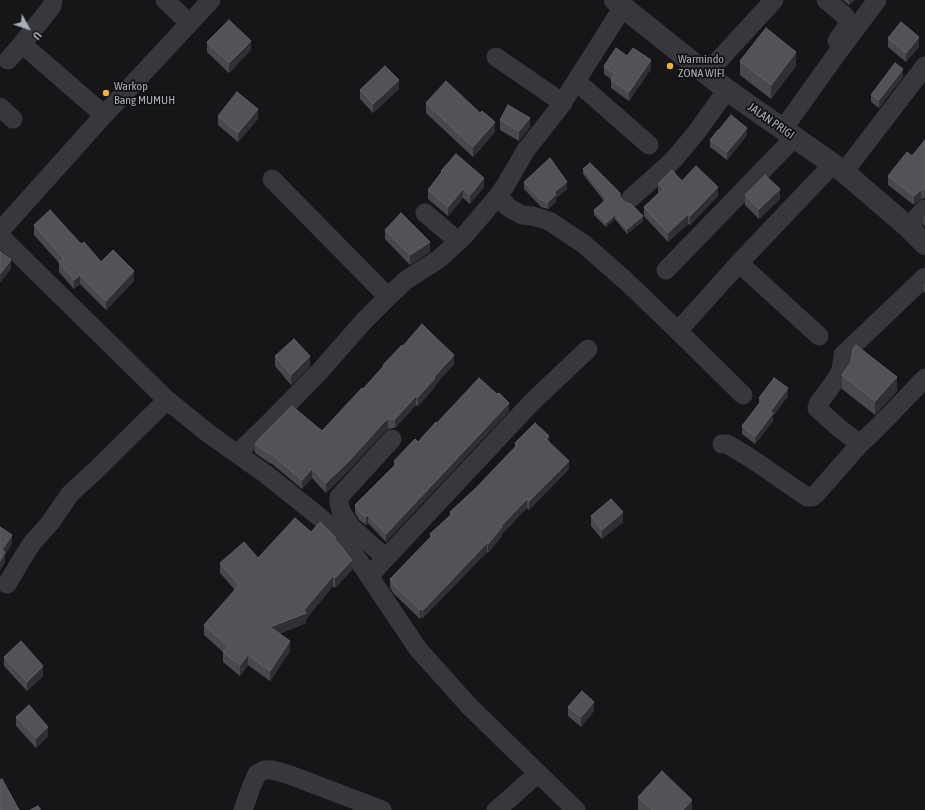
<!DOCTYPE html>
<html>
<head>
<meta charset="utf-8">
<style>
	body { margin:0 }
	#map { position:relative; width:925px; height:810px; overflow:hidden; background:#161618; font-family:"Asap Condensed",sans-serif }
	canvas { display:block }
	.north { position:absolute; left:8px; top:8px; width:40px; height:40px; -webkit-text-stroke:3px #111113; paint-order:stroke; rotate:130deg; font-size:11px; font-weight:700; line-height:16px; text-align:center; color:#a8adb8 }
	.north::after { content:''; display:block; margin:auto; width:14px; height:18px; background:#a8adb8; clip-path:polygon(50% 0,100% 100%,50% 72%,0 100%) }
</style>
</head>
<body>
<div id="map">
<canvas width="925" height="810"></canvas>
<div class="north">U</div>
</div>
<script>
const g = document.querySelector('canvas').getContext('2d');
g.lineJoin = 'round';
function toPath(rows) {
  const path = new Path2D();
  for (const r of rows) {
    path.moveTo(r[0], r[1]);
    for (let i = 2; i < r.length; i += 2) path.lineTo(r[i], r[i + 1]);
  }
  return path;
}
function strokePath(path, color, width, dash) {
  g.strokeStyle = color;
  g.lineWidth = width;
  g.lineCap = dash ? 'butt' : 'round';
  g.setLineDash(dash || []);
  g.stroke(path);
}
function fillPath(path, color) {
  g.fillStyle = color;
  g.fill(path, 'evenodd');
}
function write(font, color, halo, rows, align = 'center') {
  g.font = font + ' "Asap Condensed",sans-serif';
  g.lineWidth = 3.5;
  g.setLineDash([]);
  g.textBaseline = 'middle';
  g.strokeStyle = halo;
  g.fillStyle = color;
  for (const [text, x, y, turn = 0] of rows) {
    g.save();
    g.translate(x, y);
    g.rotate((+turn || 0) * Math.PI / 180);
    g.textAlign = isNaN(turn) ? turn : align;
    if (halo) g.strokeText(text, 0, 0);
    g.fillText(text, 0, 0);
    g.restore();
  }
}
const minor = toPath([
	[53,0,52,6,22,44,104,115],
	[165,0,189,23],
	[826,0,845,16,847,21,846,28,837,41],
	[496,57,563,103],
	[8,60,22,44],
	[706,74,774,0],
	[576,81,649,145],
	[0,107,13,119],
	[783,129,836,55,877,0],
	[844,172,925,66],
	[272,179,388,297],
	[498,196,509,208,522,215,533,216,549,221,585,245,627,282,678,331],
	[631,198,669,164,675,158,696,133,727,90],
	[425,213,458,241],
	[908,227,925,209],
	[0,231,104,115,211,0],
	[0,236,167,400,209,434,267,475,322,519,343,540,363,567,418,649,470,707,576,810],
	[739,263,819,336],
	[666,270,794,138],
	[743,395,678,331,739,263,833,164],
	[722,444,727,444,752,459,807,497,812,497,817,493,860,444,879,426,925,378],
	[860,444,839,428,820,411,817,408,818,404,835,381,841,371,843,355,925,277],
	[238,453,273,419,320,371,363,322,388,297,406,280,439,259,464,236,498,196,505,186,526,150,559,108,623,7],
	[386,558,351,527,341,511,339,503,339,497,392,439],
	[369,576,531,403,588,349],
	[7,584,25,554,33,542,50,523,70,494,96,470,167,400],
	[243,810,252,785,257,774,264,770,272,770,287,774,382,810],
	[496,810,507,801,538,773]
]);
const tertiary = toPath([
	[615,0,623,7,727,90,844,172,908,227,925,244]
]);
const wall = toPath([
	[843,0,855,0,849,5],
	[888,38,919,47,906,62,888,47],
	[207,42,251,50,229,73,207,52],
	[627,56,651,69,629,101,611,88,611,79,604,74,604,66],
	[740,61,796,66,771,99,740,75],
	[903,77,879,108,871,102,871,95],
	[399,89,373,113,360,99,360,90],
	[426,103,480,113,495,132,473,157,426,113],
	[218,116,258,119,238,142,218,125],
	[500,120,530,127,519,141,500,130],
	[719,130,747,135,727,160,710,147,710,140],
	[925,140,925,198,921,199,914,205,888,185,888,176,912,156],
	[583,169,620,196,623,201,643,221,627,234,615,219,606,227,594,215,594,210,604,201,583,174],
	[441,171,484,187,470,204,463,198,448,216,428,199,428,190,441,172],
	[682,181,718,196,690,225,688,224,668,242,644,216,644,207,658,193,658,184],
	[524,182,567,189,556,198,556,202,548,209,541,207,524,189],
	[745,195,780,199,759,219,745,205],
	[924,216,925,216,925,226,924,226],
	[34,225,81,244,101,262,134,281,106,310,80,284,74,289,59,272,59,263,34,235],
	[385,230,430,252,410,265,385,239],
	[925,283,925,294,924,293,924,284],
	[432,335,454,364,435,385,435,387,418,406,416,405,395,428,394,427,394,428,388,429,384,432,350,469,326,493,312,478,302,489,271,463,271,464,255,453,255,444,322,431,363,389,383,366,383,365,403,346],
	[275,356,310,366,291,385,275,366],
	[851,362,897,391,875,415,842,389,842,375],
	[788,396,773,416,773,421,755,444,742,434,742,426,759,404,759,398],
	[509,411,386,542,368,523,366,525,359,520,355,513,355,505,394,466,394,461,418,442,437,423],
	[549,441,569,469,529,510,527,508,502,534,502,536,488,553,487,552,423,618,422,617,420,619,394,594,390,588,390,579,430,537,430,534,450,515,450,512,476,488,515,447,515,443],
	[591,516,623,522,602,539,591,526],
	[335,539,352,570,335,588,333,586,306,619,306,623,279,634,290,651,270,681,248,665,240,676,223,662,223,652,204,635,204,625,235,590,220,573,220,563,258,558],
	[4,657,43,676,27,691,4,666],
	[568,707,594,711,581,727,568,716],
	[16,717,48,736,36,748,16,726],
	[638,797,692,810,638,810]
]);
const shadedWall = toPath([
	[849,0,855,0,849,5],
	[919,37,919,47,906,62,906,53],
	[251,41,251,50,229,73,229,63],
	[796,52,796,66,771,99,771,85],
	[651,60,651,69,629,101,629,92],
	[903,69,903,77,879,108,879,100],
	[399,80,399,89,373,113,373,104],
	[258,109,258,119,238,142,238,133],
	[530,118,530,127,519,141,519,131],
	[495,122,495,132,473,157,473,147],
	[747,128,747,135,727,160,727,152],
	[484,178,484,187,470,204,470,195],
	[567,182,567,189,556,198,556,202,548,209,548,202,554,192],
	[718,187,718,196,690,225,690,216],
	[463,189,463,198,448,216,448,207],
	[780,189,780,199,759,219,759,209],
	[921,190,921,199,914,205,914,196],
	[688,214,688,224,668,242,668,233],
	[615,215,615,219,606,227,606,223],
	[643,216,643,221,627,234,627,229],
	[430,242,430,252,410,265,410,255],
	[11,260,11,269,0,283,0,274],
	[134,271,134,281,106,310,106,301],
	[80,275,80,284,74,289,74,280],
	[454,355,454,364,435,385,435,387,418,406,418,397,434,377],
	[310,356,310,366,291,385,291,375],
	[897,377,897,391,875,415,875,401],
	[788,388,788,396,773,416,773,421,755,444,755,437,770,412],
	[416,396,416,405,395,428,395,419],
	[509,403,509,411,386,542,386,534],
	[388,419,388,429,384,432,350,469,326,493,326,483,384,422],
	[549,436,549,445,546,439],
	[569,461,569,469,529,510,529,501],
	[312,469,312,478,302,489,302,480],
	[527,499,527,508,502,534,502,536,488,553,488,544,501,526],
	[623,512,623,522,602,539,602,530],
	[368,515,368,523,366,525,366,517],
	[12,535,12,544,5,555,5,562,0,571,0,561,2,550],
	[487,543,487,552,423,618,423,610],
	[352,560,352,570,335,588,335,578],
	[333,576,333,586,306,619,306,623,270,637,270,627,304,610],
	[422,609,422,617,420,619,420,610],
	[290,641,290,651,270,681,270,671],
	[248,655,248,665,240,676,240,665],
	[43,666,43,676,27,691,27,682],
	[594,702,594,711,581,727,581,717],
	[48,727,48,736,36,748,36,738],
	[692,800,692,810,683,810]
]);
const building = toPath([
	[229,20,251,41,229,63,207,42,229,20],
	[901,22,919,37,906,53,888,38,901,22],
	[766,28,796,52,771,85,740,61,766,28],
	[616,48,627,56,633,48,651,60,629,92,611,80,615,74,604,66,616,48],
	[895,63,903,69,879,100,871,95,895,63],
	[385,66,399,80,373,104,360,90,385,66],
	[446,81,480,113,482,111,495,122,473,147,426,103,446,81],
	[237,92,258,109,238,133,218,116,237,92],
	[508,105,530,118,519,131,500,120,508,105],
	[731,115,747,128,727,152,710,140,718,130,719,130,731,115],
	[925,140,925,189,921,190,914,196,888,176,907,152,912,156,925,140],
	[456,154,484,178,470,195,463,189,448,207,428,190,442,172,441,171,456,154],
	[550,158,567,182,554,192,556,194,548,202,541,200,524,182,550,158],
	[590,163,620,193,620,196,623,201,627,203,631,204,643,216,627,229,615,215,606,223,594,210,607,199,583,169,590,163],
	[696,166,718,187,690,216,688,214,668,233,644,207,664,189,658,184,672,170,682,181,696,166],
	[765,175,780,189,759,209,745,195,765,175],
	[50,210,81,244,84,242,101,262,113,250,134,271,106,301,80,275,74,280,59,262,64,259,34,225,50,210],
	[401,213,430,242,410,255,385,230,401,213],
	[0,251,11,260,0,274,0,251],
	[422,324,432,334,454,355,434,377,435,378,418,397,416,396,395,419,394,418,394,419,388,419,384,422,350,460,326,483,312,469,302,480,271,454,271,455,255,444,261,437,292,406,322,431,362,388,363,389,384,366,383,365,402,345,403,346,422,324],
	[294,339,310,356,291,375,275,356,294,339],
	[856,345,897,377,875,401,842,375,851,362,853,349,856,345],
	[479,378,497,394,499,393,509,403,386,534,368,515,366,517,359,512,355,505,397,463,394,461,415,439,418,442,436,422,437,423,479,378],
	[774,378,788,388,770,412,773,413,755,437,742,426,762,400,759,398,774,378],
	[535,423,549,436,546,439,569,461,529,501,527,499,501,526,502,527,488,544,487,543,423,610,422,609,420,610,394,585,390,579,432,536,430,534,452,514,450,512,476,488,517,445,515,443,535,423],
	[611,499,623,512,602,530,591,516,611,499],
	[295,518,311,532,320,522,335,537,335,539,352,560,335,578,333,576,304,610,306,613,270,627,290,641,270,671,248,655,240,665,223,652,228,646,204,625,239,585,220,563,244,542,258,558,295,518],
	[0,527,12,535,2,550,5,552,0,561,0,527],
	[21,641,43,666,27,682,4,657,21,641],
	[582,691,594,702,581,717,568,707,582,691],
	[29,705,48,727,36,738,16,717,29,705],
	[662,771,692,800,683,810,652,810,638,797,662,771],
	[2,779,19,810,0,810,0,780,2,779],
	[38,806,41,810,30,810,38,806]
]);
const markers = [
	[670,66,4,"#f2b134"],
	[106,93,4,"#f2b134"]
];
const poiNames = [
	["Warmindo",678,59],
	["ZONA WIFI",678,73],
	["Warkop",114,86],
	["Bang MUMUH",114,100]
];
const streetNames = [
	["JALAN PRIGI",771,121,35]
];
strokePath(minor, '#37383d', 19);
strokePath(tertiary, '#37383d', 22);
fillPath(wall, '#47494d');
fillPath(shadedWall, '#2f3033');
fillPath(building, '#525359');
strokePath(building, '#5f6168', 1);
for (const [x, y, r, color] of markers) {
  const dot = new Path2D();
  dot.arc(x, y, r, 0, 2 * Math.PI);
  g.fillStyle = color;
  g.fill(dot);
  strokePath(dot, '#111113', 1.5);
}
write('12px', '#a8adb8', '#111113', poiNames, 'left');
write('12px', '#a8adb8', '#111113', streetNames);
</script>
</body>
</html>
